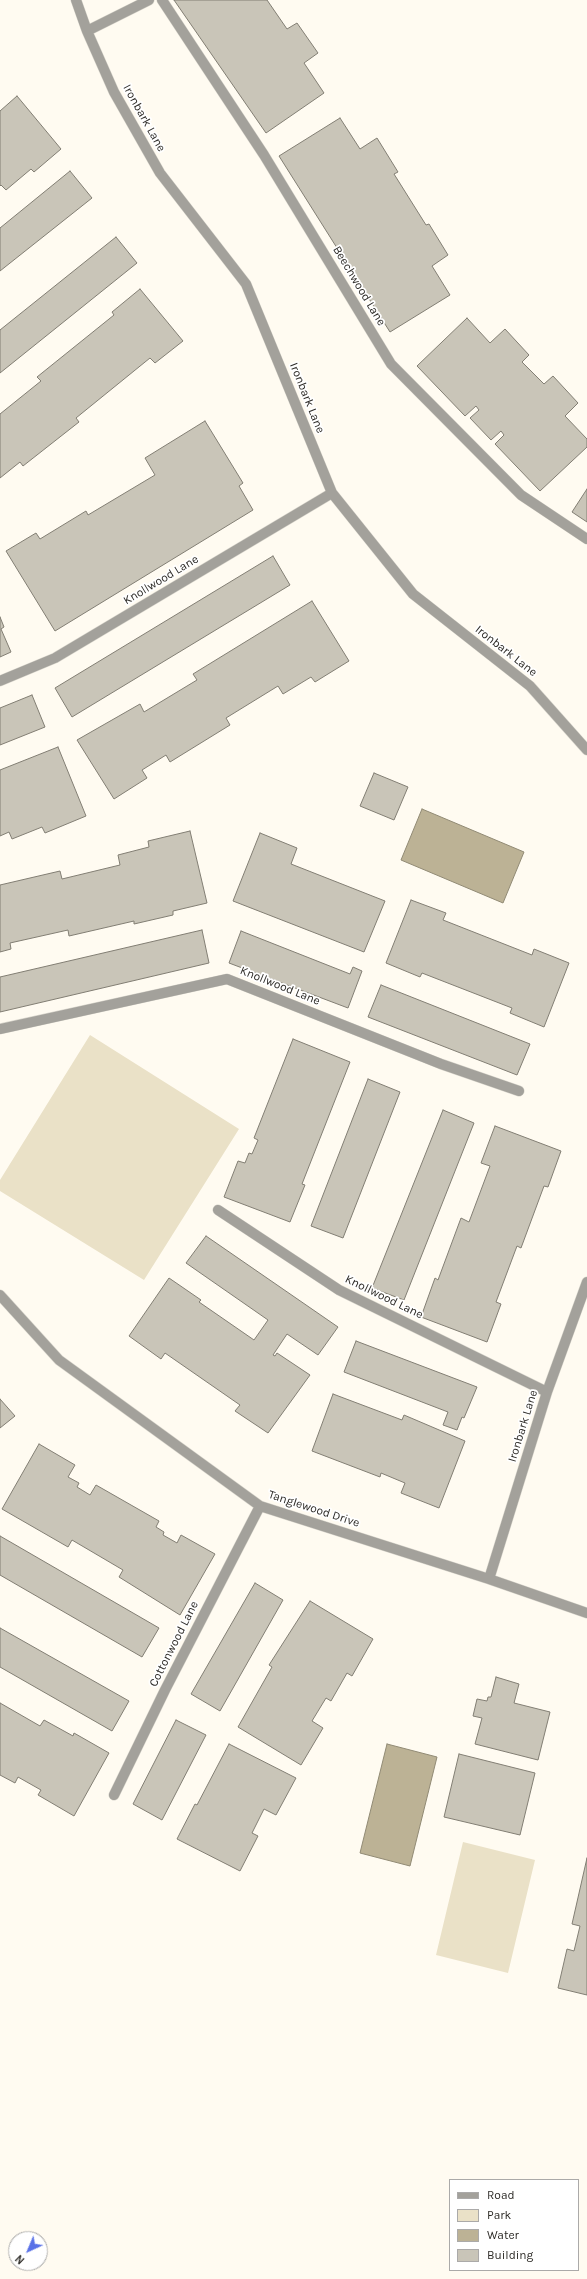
<!DOCTYPE html>
<html>
<head>
<meta charset="utf-8">
<style>
	body { margin:0 }
	#map { position:relative; width:587px; height:2279px; overflow:hidden; background:#fffbf1; font-family:Karla,sans-serif }
	canvas { display:block }
	.legend { position:absolute; left:449px; top:2179px; width:130px; height:92px; box-sizing:border-box; background:#fff; border:1px solid #abaaa9; margin:0; padding:5px 7px; list-style:none; font-size:12px; color:#2d2b27 }
	.legend li { display:flex; align-items:center; gap:8px; height:20px }
	.legend b { width:20px; border:1px solid #abaaa9 }
	.north { position:absolute; left:8px; top:2231px; width:40px; height:40px; box-sizing:border-box; background:#fff; border:1px solid #abaaa9; border-radius:50%; rotate:224deg; font-size:11px; font-weight:700; line-height:16px; text-align:center; color:#2d2b27 }
	.north::after { content:''; display:block; margin:auto; width:14px; height:18px; background:#5971e7; clip-path:polygon(50% 0,100% 100%,50% 72%,0 100%) }
</style>
</head>
<body>
<div id="map">
<canvas width="587" height="2279"></canvas>
<ul class="legend">
<li><b style="height:5px;background:#a3a19b"></b>Road</li>
<li><b style="height:11px;background:#eae1c7"></b>Park</li>
<li><b style="height:11px;background:#bcb295"></b>Water</li>
<li><b style="height:11px;background:#c9c5b8"></b>Building</li>
</ul>
<div class="north">N</div>
</div>
<script>
const g = document.querySelector('canvas').getContext('2d');
g.lineJoin = 'round';
function fillPath(path, color) {
  g.fillStyle = color;
  g.fill(path, 'evenodd');
}
function toPath(rows) {
  const path = new Path2D();
  for (const r of rows) {
    path.moveTo(r[0], r[1]);
    for (let i = 2; i < r.length; i += 2) path.lineTo(r[i], r[i + 1]);
  }
  return path;
}
function strokePath(path, color, width, dash) {
  g.strokeStyle = color;
  g.lineWidth = width;
  g.lineCap = dash ? 'butt' : 'round';
  g.setLineDash(dash || []);
  g.stroke(path);
}
function write(font, color, halo, rows, align = 'center') {
  g.font = font + ' Karla,sans-serif';
  g.lineWidth = 3.5;
  g.setLineDash([]);
  g.textBaseline = 'middle';
  g.strokeStyle = halo;
  g.fillStyle = color;
  for (const [text, x, y, turn = 0] of rows) {
    g.save();
    g.translate(x, y);
    g.rotate((+turn || 0) * Math.PI / 180);
    g.textAlign = isNaN(turn) ? turn : align;
    if (halo) g.strokeText(text, 0, 0);
    g.fillText(text, 0, 0);
    g.restore();
  }
}
const green = toPath([
	[90,1035,239,1129,144,1280,0,1191,0,1180],
	[463,1842,535,1860,508,1973,436,1955]
]);
const water = toPath([
	[422,809,524,852,503,903,401,860,422,809],
	[387,1744,437,1757,410,1866,360,1853,387,1744]
]);
const building = toPath([
	[174,0,267,0,287,29,297,23,318,53,304,63,324,93,266,133,174,0],
	[17,96,61,149,34,172,31,169,6,190,1,185,0,186,0,111,17,96],
	[340,118,360,149,377,138,398,172,394,174,426,225,429,224,448,255,432,266,450,295,390,332,279,156,340,118],
	[70,171,92,198,0,271,0,228,70,171],
	[116,237,137,263,0,373,0,330,116,237],
	[140,289,183,341,155,363,150,358,76,418,79,422,23,466,20,462,0,478,0,414,41,381,37,377,114,315,112,312,140,289],
	[467,318,490,343,505,329,529,355,522,362,544,384,553,376,578,403,565,416,587,439,587,447,540,491,495,444,504,435,501,431,491,440,470,418,479,410,476,406,465,416,417,366,467,318],
	[205,421,243,483,239,486,253,510,55,631,6,551,36,533,40,539,86,511,88,515,155,475,145,458,205,421],
	[587,489,587,522,572,512,587,489],
	[273,556,290,585,72,717,55,688,273,556],
	[312,601,349,661,315,682,311,677,283,694,278,686,226,718,230,725,170,762,166,755,142,770,147,778,114,799,77,740,140,704,144,712,197,680,193,674,312,601],
	[0,617,4,627,1,629,11,652,0,657,0,617],
	[32,695,45,727,0,745,0,708,32,695],
	[58,747,86,816,45,833,42,827,12,839,9,832,0,836,0,770,58,747],
	[374,773,408,787,394,820,360,806,374,773],
	[190,831,207,903,173,911,173,915,134,924,134,921,69,936,68,930,10,943,11,949,0,952,0,885,60,871,62,879,120,865,118,855,149,847,148,841,190,831],
	[260,833,297,848,291,864,385,901,364,952,233,901,260,833],
	[411,900,446,913,443,920,532,955,534,949,569,963,544,1027,510,1013,512,1008,422,973,420,977,386,963,411,900],
	[202,930,209,963,0,1012,0,977,202,930],
	[241,931,350,974,353,967,362,971,348,1008,229,963,241,931],
	[381,985,530,1044,517,1075,368,1017,381,985],
	[293,1039,350,1062,302,1184,305,1185,290,1222,224,1197,238,1161,245,1163,249,1153,252,1154,258,1140,254,1138,293,1039],
	[368,1079,400,1092,343,1238,311,1226,368,1079],
	[443,1110,474,1123,404,1300,372,1288,443,1110],
	[495,1126,561,1151,548,1187,544,1186,521,1248,517,1246,496,1302,501,1304,487,1342,421,1317,435,1278,438,1280,461,1218,469,1222,490,1166,481,1163,495,1126],
	[206,1236,338,1327,318,1355,287,1334,273,1355,275,1356,277,1353,310,1375,268,1433,235,1411,240,1405,165,1353,161,1359,129,1336,169,1278,201,1300,199,1302,254,1340,268,1320,186,1263,206,1236],
	[356,1341,477,1387,464,1418,462,1417,457,1430,443,1425,448,1412,344,1372,356,1341],
	[333,1394,402,1420,404,1415,465,1441,439,1508,401,1493,405,1483,381,1473,380,1477,312,1451,333,1394],
	[0,1399,15,1416,0,1428,0,1399],
	[39,1444,75,1465,68,1477,79,1483,77,1487,90,1495,96,1485,159,1521,156,1527,164,1532,163,1535,177,1543,181,1535,215,1554,180,1615,119,1577,123,1570,72,1540,68,1547,2,1509,39,1444],
	[0,1536,159,1628,142,1657,0,1575,0,1536],
	[255,1583,283,1600,220,1711,191,1694,255,1583],
	[310,1601,373,1639,352,1676,347,1673,331,1701,326,1698,312,1721,323,1728,301,1765,238,1727,272,1667,269,1665,310,1601],
	[0,1628,129,1701,112,1731,0,1667,0,1628],
	[496,1677,519,1684,514,1703,550,1712,538,1760,475,1744,482,1718,473,1716,477,1699,487,1701,488,1697,491,1697,496,1677],
	[0,1703,40,1726,44,1720,73,1736,74,1733,109,1753,74,1816,38,1795,41,1790,18,1777,15,1783,0,1775,0,1703],
	[176,1720,206,1735,162,1820,133,1804,176,1720],
	[229,1744,296,1778,276,1815,264,1809,252,1833,258,1836,240,1871,177,1839,195,1804,197,1805,229,1744],
	[459,1754,535,1773,520,1835,444,1817,459,1754],
	[587,1858,587,1995,558,1988,567,1949,574,1951,580,1926,572,1924,587,1858]
]);
const minor = toPath([
	[76,0,87,31,114,92,160,173,246,284,332,493,413,594,530,686,587,750],
	[162,0,264,155,391,364,521,495,587,539],
	[87,31,149,0],
	[0,681,55,658,332,493],
	[0,1029,227,979,441,1064,519,1091],
	[218,1210,339,1290,547,1392],
	[0,1295,59,1360,260,1506,489,1579,587,1613],
	[489,1579,547,1392,587,1282],
	[114,1795,165,1690,260,1506]
]);
const streetNames = [
	["Ironbark Lane",144,118,61],
	["Beechwood Lane",359,286,59],
	["Ironbark Lane",307,398,68],
	["Knollwood Lane",161,580,-31],
	["Ironbark Lane",506,651,38],
	["Knollwood Lane",280,986,22],
	["Knollwood Lane",384,1297,26],
	["Ironbark Lane",523,1426,-73],
	["Tanglewood Drive",314,1509,18],
	["Cottonwood Lane",174,1644,-63]
];
fillPath(green, '#eae1c7');
fillPath(water, '#bcb295');
strokePath(water, '#918a74', 1);
fillPath(building, '#c9c5b8');
strokePath(building, '#827e73', 1);
strokePath(minor, '#d9d6cd', 11);
strokePath(minor, '#a3a19b', 10);
write('12px', '#2d2b27', '#fff', streetNames);
</script>
</body>
</html>
